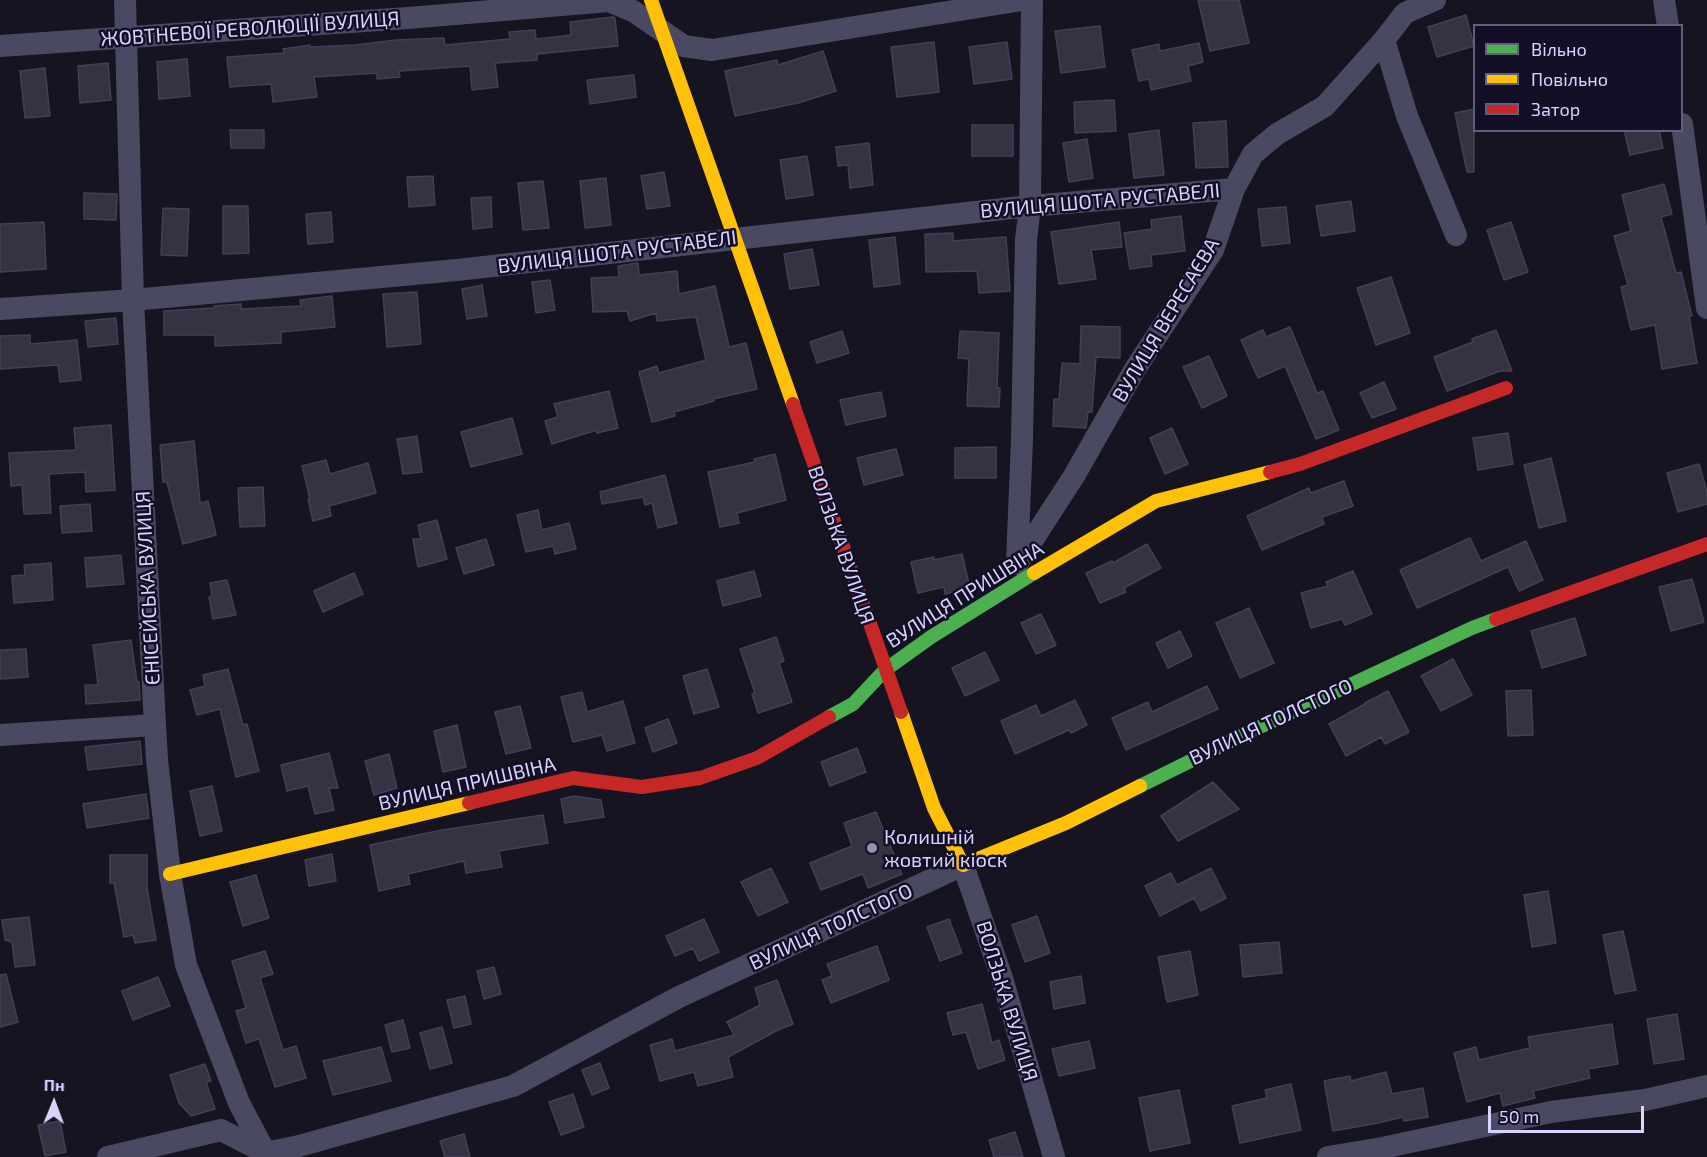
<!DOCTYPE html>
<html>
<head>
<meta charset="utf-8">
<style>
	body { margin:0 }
	#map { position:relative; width:1707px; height:1157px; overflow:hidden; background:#161421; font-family:"Exo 2",sans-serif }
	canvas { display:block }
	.legend { position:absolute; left:1473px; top:24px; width:210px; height:108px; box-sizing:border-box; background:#130f26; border:2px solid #625e7d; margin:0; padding:8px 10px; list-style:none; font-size:18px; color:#d9d4ff }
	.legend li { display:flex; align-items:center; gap:12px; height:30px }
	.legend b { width:30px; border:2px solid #625e7d }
	.north { position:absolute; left:24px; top:1073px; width:60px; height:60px; -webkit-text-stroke:4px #130f26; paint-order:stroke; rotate:1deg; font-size:16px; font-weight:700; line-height:24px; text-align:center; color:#d9d4ff }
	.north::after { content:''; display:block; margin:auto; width:21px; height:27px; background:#d9d4ff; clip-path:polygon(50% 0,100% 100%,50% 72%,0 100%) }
	.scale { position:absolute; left:1488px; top:1106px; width:156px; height:27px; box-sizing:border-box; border:3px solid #d9d4ff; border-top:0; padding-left:8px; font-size:18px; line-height:21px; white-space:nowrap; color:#d9d4ff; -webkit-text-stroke:4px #130f26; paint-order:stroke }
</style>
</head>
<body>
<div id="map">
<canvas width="1707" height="1157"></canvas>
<ul class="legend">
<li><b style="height:8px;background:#4caf50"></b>Вільно</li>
<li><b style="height:8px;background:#ffc107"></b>Повільно</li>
<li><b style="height:8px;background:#c62828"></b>Затор</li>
</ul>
<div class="north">Пн</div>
<div class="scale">50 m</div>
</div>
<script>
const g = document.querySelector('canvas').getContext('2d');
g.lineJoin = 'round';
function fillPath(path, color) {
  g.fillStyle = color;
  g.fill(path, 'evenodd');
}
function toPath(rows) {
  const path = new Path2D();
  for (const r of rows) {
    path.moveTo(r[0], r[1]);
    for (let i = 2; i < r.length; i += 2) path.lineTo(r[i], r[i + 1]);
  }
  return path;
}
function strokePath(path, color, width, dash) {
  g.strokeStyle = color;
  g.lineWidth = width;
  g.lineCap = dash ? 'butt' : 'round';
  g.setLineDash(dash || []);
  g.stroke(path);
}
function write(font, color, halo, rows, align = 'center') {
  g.font = font + ' "Exo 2",sans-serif';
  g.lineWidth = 5;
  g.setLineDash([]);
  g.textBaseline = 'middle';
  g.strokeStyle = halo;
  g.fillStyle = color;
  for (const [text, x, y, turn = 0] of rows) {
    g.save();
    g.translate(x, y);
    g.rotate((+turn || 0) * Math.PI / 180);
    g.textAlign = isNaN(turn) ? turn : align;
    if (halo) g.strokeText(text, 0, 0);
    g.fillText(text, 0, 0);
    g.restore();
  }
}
const building = toPath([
	[1198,0,1239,0,1249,43,1210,51,1198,0],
	[1466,15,1474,46,1437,57,1428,27,1466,15],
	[613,17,615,18,618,46,537,54,537,60,495,63,498,87,472,90,470,66,399,71,400,77,377,79,377,73,314,77,317,97,273,102,271,84,230,87,227,57,284,53,283,49,310,45,310,47,355,45,396,40,444,38,445,45,510,39,509,32,535,30,536,39,571,35,570,22,613,17],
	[1100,26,1105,67,1061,73,1055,31,1100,26],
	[934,42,939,92,897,97,891,47,934,42],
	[1007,42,1012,79,974,84,969,47,1007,42],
	[1199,43,1203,62,1188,66,1191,81,1151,90,1149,79,1139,81,1132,50,1159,44,1160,51,1199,43],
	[823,51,836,91,798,103,735,116,725,71,777,60,778,65,823,51],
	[187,59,190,96,159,99,157,62,187,59],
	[108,63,111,100,80,103,78,66,108,63],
	[45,68,50,116,25,118,20,71,45,68],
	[634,75,636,97,590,104,587,80,634,75],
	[1114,100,1116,131,1075,133,1074,102,1114,100],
	[1474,109,1474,172,1467,172,1455,113,1474,109],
	[1226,121,1228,167,1196,168,1193,123,1226,121],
	[972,125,1013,125,1013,156,972,156,972,125],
	[230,130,264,130,264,148,231,148,230,130],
	[1159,130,1164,175,1134,178,1129,134,1159,130],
	[1624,130,1659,130,1663,148,1630,155,1624,130],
	[1087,139,1093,178,1069,182,1063,143,1087,139],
	[869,143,873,185,850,188,848,165,838,166,836,147,869,143],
	[807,156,813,195,786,199,780,160,807,156],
	[664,172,670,206,647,209,641,176,664,172],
	[433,176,435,205,409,207,407,177,433,176],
	[606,178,611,225,585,228,580,181,606,178],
	[543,181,549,228,523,230,518,183,543,181],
	[1664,184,1672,214,1661,217,1676,273,1681,272,1692,316,1689,316,1697,363,1662,369,1655,325,1631,330,1621,287,1628,285,1614,236,1631,231,1622,195,1664,184],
	[84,193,117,194,116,220,84,219,84,193],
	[491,197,492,227,473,229,471,198,491,197],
	[1351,201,1355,231,1321,236,1316,206,1351,201],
	[223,206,248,206,249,253,223,254,223,206],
	[1286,207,1290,243,1262,246,1258,209,1286,207],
	[163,208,189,209,187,256,161,255,163,208],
	[331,212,333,242,308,244,306,214,331,212],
	[1181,216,1185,251,1151,255,1152,266,1130,269,1124,233,1152,229,1151,220,1181,216],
	[44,222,46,269,0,272,0,224,44,222],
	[1119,222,1122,247,1091,250,1096,279,1059,284,1051,232,1119,222],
	[1511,222,1528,272,1504,280,1487,230,1511,222],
	[953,233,953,241,1006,237,1010,291,979,293,977,271,926,272,925,234,953,233],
	[895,237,900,284,874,287,869,240,895,237],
	[812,249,819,285,790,289,784,254,812,249],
	[638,263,639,275,677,271,679,294,715,286,729,347,746,343,757,389,713,399,714,401,674,412,675,416,652,422,639,372,657,366,659,373,706,360,696,317,657,321,656,313,630,321,627,311,593,312,591,278,619,277,618,266,638,263],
	[1391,277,1410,333,1376,345,1357,288,1391,277],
	[550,280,555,310,536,313,532,282,550,280],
	[482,285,487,316,467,319,462,289,482,285],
	[417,292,421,344,387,347,383,294,417,292],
	[332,296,335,327,281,332,281,343,215,346,215,335,164,335,164,311,214,308,214,306,241,304,241,309,301,306,300,300,332,296],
	[116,318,118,344,88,347,85,321,116,318],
	[1081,326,1120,327,1120,358,1096,357,1092,412,1088,412,1086,428,1053,426,1054,399,1059,399,1062,363,1080,364,1081,326],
	[1290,327,1317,393,1323,391,1339,430,1316,439,1285,366,1258,378,1241,340,1263,330,1266,337,1290,327],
	[1496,330,1512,371,1500,371,1447,391,1434,357,1473,342,1472,339,1496,330],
	[842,331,849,353,817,363,810,342,842,331],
	[960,331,999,333,997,388,1000,388,999,407,967,406,969,359,958,358,960,331],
	[30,335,30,344,77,340,81,380,60,382,58,365,0,369,0,336,30,335],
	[1209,356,1227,396,1202,408,1183,367,1209,356],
	[1384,382,1396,409,1372,418,1360,393,1384,382],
	[609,391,618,428,597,433,597,430,552,444,545,421,558,417,554,404,609,391],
	[881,392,886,416,846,425,840,400,881,392],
	[512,418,522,454,471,467,461,432,512,418],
	[111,425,115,490,86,492,85,472,49,474,51,513,24,514,22,485,11,486,9,453,76,450,74,428,111,425],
	[1172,428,1188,464,1165,474,1150,438,1172,428],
	[1508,433,1513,464,1478,470,1473,438,1508,433],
	[417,436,422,472,403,474,397,439,417,436],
	[194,441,200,503,208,501,216,535,183,544,167,482,163,482,160,445,194,441],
	[996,447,996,478,955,478,955,448,996,447],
	[896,449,903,475,864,485,857,458,896,449],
	[775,454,786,500,737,513,739,523,720,527,708,472,755,462,754,459,775,454],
	[1551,458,1566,521,1539,528,1524,465,1551,458],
	[326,460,330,474,368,463,376,493,329,506,331,516,313,521,308,499,310,499,302,466,326,460],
	[1699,464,1707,492,1707,504,1678,512,1667,473,1699,464],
	[665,475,677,523,658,528,652,503,645,505,643,497,602,504,600,492,665,475],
	[1344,481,1353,506,1322,517,1324,524,1262,550,1247,516,1309,488,1311,493,1344,481],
	[263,487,265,526,240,527,238,488,263,487],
	[90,504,92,531,62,533,60,506,90,504],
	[538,510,542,530,569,523,576,549,555,554,553,546,526,552,517,515,538,510],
	[437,520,447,559,418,567,413,539,421,539,418,525,437,520],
	[1470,538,1481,561,1526,541,1543,580,1519,591,1508,567,1417,608,1400,570,1470,538],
	[486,539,494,565,464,574,456,548,486,539],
	[1147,544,1161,568,1124,588,1126,592,1100,603,1086,573,1112,561,1113,563,1147,544],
	[962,554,970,588,945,594,944,587,918,593,911,562,934,557,934,560,962,554],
	[121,555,124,584,87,587,85,558,121,555],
	[51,563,53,600,14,603,12,576,25,575,24,565,51,563],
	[754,571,761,596,723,606,717,581,754,571],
	[1353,571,1372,614,1345,625,1342,619,1311,628,1301,593,1328,586,1326,582,1353,571],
	[354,573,363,594,323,612,314,591,354,573],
	[1692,579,1704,622,1671,631,1659,587,1692,579],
	[227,580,236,615,213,619,209,597,212,595,210,583,227,580],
	[1249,608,1274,663,1240,678,1216,623,1249,608],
	[1041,614,1056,645,1036,654,1021,623,1041,614],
	[1575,618,1586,655,1542,668,1531,631,1575,618],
	[1180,631,1192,656,1168,668,1156,643,1180,631],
	[776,637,784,661,779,663,792,702,758,713,752,694,755,693,740,649,776,637],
	[131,640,137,682,139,682,140,700,86,704,85,685,98,685,93,645,131,640],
	[26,649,28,677,0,679,0,650,26,649],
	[985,652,999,680,965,696,952,668,985,652],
	[1453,659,1472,695,1441,711,1421,676,1453,659],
	[228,669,243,725,247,724,259,771,236,777,220,709,197,715,190,690,205,686,203,675,228,669],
	[707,669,719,707,694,714,683,676,707,669],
	[1207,686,1218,709,1126,750,1112,718,1148,702,1152,712,1207,686],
	[1531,690,1533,735,1508,736,1506,691,1531,690],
	[1388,691,1409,732,1385,744,1381,737,1346,756,1329,724,1365,704,1365,703,1388,691],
	[582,692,587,712,623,701,635,743,607,751,602,735,573,742,561,697,582,692],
	[1075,700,1087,725,1071,733,1069,730,1015,754,1001,721,1036,705,1041,716,1075,700],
	[520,706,531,748,506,754,495,712,520,706],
	[668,719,677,743,653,752,645,728,668,719],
	[457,725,466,767,443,772,434,731,457,725],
	[140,741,142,764,88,770,85,747,140,741],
	[857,748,866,772,830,786,821,762,857,748],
	[329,753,338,788,329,788,334,810,315,814,308,786,287,791,281,765,329,753],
	[389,754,397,788,374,795,365,761,389,754],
	[1213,782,1239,809,1178,841,1161,816,1213,782],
	[212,786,222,831,200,836,190,791,212,786],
	[146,794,149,818,87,828,83,804,146,794],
	[574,796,601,800,604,817,565,823,561,799,574,796],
	[876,812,902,874,868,888,863,874,821,890,810,863,852,846,844,823,876,812],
	[543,815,548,843,499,851,502,867,466,873,464,861,408,874,410,884,379,891,370,845,442,830,543,815],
	[332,854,336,881,309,886,305,860,332,854],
	[110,855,147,855,147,888,156,940,135,943,133,935,124,937,114,883,110,883,110,855],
	[771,868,788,902,758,916,741,882,771,868],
	[1211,868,1226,898,1201,911,1194,898,1160,916,1145,886,1171,873,1177,885,1211,868],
	[256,875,269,918,243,926,230,882,256,875],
	[1548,891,1556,943,1532,947,1524,895,1548,891],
	[1037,916,1050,953,1025,962,1012,925,1037,916],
	[29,917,35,965,15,967,12,942,5,940,2,920,29,917],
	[704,919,719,952,699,961,693,948,675,956,666,936,704,919],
	[949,919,962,953,940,961,927,927,949,919],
	[1623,931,1636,990,1615,994,1603,935,1623,931],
	[1279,942,1282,973,1243,977,1240,945,1279,942],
	[877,946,889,980,831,1003,822,980,832,976,827,964,877,946],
	[265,951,273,974,260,978,283,1050,296,1046,306,1078,275,1087,259,1039,246,1043,236,1011,246,1008,232,961,265,951],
	[1190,951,1198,995,1167,1002,1158,957,1190,951],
	[494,967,501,994,484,999,477,971,494,967],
	[6,974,18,1022,0,1027,0,975,6,974],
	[1081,976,1085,1003,1054,1009,1050,982,1081,976],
	[158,977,170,1006,133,1020,122,991,158,977],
	[777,980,793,1024,778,1030,728,1057,733,1077,698,1086,694,1072,660,1081,650,1045,672,1039,675,1051,734,1035,727,1022,760,1005,755,988,777,980],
	[465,996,471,1024,454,1028,447,1000,465,996],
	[982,1004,992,1043,999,1040,1005,1060,978,1069,966,1032,953,1035,947,1013,982,1004],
	[1677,1014,1684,1059,1654,1064,1647,1019,1677,1014],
	[403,1020,410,1048,392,1052,385,1025,403,1020],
	[1612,1024,1618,1064,1588,1069,1590,1078,1533,1091,1535,1098,1503,1106,1500,1093,1467,1102,1454,1053,1476,1047,1479,1060,1530,1048,1528,1037,1612,1024],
	[442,1027,452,1063,430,1069,420,1033,442,1027],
	[1089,1041,1095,1068,1059,1076,1052,1049,1089,1041],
	[381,1047,391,1081,333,1095,323,1061,381,1047],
	[600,1063,609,1088,592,1095,582,1070,600,1063],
	[205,1064,211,1081,206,1082,215,1109,191,1116,179,1103,170,1075,205,1064],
	[1386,1072,1392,1094,1423,1088,1428,1117,1404,1121,1403,1117,1373,1124,1333,1131,1324,1081,1350,1076,1351,1081,1386,1072],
	[1291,1084,1301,1130,1240,1143,1232,1106,1267,1098,1265,1090,1291,1084],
	[1179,1090,1190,1143,1150,1151,1139,1098,1179,1090],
	[573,1094,584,1127,561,1135,549,1102,573,1094],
	[60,1121,66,1152,45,1156,38,1125,60,1121],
	[1015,1132,1023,1157,994,1157,989,1140,1015,1132],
	[464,1134,470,1157,445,1157,440,1141,464,1134]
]);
const street = toPath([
	[125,0,133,300,155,725,157,760,170,874,186,965,239,1103,267,1156],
	[1664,0,1668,26],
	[1384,40,1407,116,1456,235],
	[0,46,408,18,609,1,633,11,684,46,712,50,1022,0],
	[1682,124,1707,308],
	[0,309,133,300,457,270,1030,206,1234,189],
	[1017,563,1022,439,1026,240,1030,206,1032,0],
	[1017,564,1074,476,1135,369,1213,250,1234,189,1253,154,1277,134,1325,106,1384,40,1405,13,1435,0],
	[0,735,155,725],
	[108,1157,221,1130,266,1153,299,1146,513,1086,679,997,963,865,1002,978,1054,1157],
	[1328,1157,1382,1148,1551,1112,1645,1100,1707,1086]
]);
const fast = toPath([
	[829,717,853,704,885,670,931,637,1034,573],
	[1140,786,1245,734,1472,628,1496,619]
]);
const slow = toPath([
	[651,0,793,404],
	[1034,573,1156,501,1270,472],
	[901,712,934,808,963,865,1066,823,1140,786],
	[170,874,469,803]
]);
const jam = toPath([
	[793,404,901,712],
	[1270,472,1300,464,1506,388],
	[1496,619,1707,544],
	[469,803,573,778,642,787,700,778,757,758,829,717]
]);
const markers = [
	[872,848,6,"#9591b1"]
];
const streetNames = [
	["ЖОВТНЕВОЇ РЕВОЛЮЦІЇ ВУЛИЦЯ",250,29,-4],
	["ВУЛИЦЯ ШОТА РУСТАВЕЛІ",1100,201,-5],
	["ВУЛИЦЯ ШОТА РУСТАВЕЛІ",617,252,-7],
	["ВУЛИЦЯ ВЕРЕСАЄВА",1166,320,-59],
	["ВОЛЗЬКА ВУЛИЦЯ",841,545,71],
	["ЄНІСЕЙСЬКА ВУЛИЦЯ",148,588,-93],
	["ВУЛИЦЯ ПРИШВІНА",965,595,-32],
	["ВУЛИЦЯ ТОЛСТОГО",1271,722,-25],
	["ВУЛИЦЯ ПРИШВІНА",467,784,-13],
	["ВУЛИЦЯ ТОЛСТОГО",831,927,-25],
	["ВОЛЗЬКА ВУЛИЦЯ",1007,1001,73]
];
const poiNames = [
	["Колишній",884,837],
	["жовтий кіоск",884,860]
];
fillPath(building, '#343243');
strokePath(building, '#433f54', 1.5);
strokePath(street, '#4a4962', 22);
strokePath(fast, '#4caf50', 14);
strokePath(slow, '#ffc107', 14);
strokePath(jam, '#c62828', 14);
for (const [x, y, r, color] of markers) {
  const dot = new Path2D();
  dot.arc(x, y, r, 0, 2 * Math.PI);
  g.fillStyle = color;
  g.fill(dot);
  strokePath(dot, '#130f26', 2);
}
write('20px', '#d9d4ff', '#130f26', streetNames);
write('20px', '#d9d4ff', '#130f26', poiNames, 'left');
</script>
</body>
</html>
